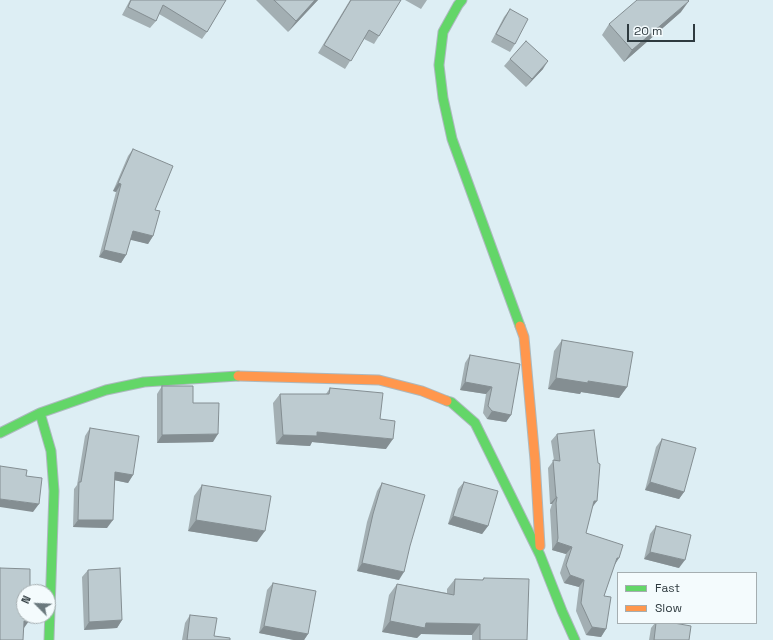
<!DOCTYPE html>
<html>
<head>
<meta charset="utf-8">
<style>
	body { margin:0 }
	#map { position:relative; width:773px; height:640px; overflow:hidden; background:#ddeef4; font-family:"Space Grotesk",sans-serif }
	canvas { display:block }
	.legend { position:absolute; left:617px; top:572px; width:140px; height:52px; box-sizing:border-box; background:#f4fbfd; border:1px solid #a5aeb1; margin:0; padding:5px 7px; list-style:none; font-size:12px; color:#2e3a3f }
	.legend li { display:flex; align-items:center; gap:8px; height:20px }
	.legend b { width:20px; border:1px solid #a5aeb1 }
	.north { position:absolute; left:16px; top:584px; width:40px; height:40px; box-sizing:border-box; background:#f4fbfd; border:1px solid #a5aeb1; border-radius:50%; rotate:294deg; font-size:11px; font-weight:700; line-height:16px; text-align:center; color:#2e3a3f }
	.north::after { content:''; display:block; margin:auto; width:14px; height:18px; background:#6b797e; clip-path:polygon(50% 0,100% 100%,50% 72%,0 100%) }
	.scale { position:absolute; left:627px; top:24px; width:68px; height:18px; box-sizing:border-box; border:2px solid #2e3a3f; border-top:0; padding-left:5px; font-size:12px; line-height:14px; white-space:nowrap; color:#2e3a3f; -webkit-text-stroke:3px #f4fbfd; paint-order:stroke }
</style>
</head>
<body>
<div id="map">
<canvas width="773" height="640"></canvas>
<ul class="legend">
<li><b style="height:5px;background:#63d668"></b>Fast</li>
<li><b style="height:5px;background:#ff974d"></b>Slow</li>
</ul>
<div class="north">N</div>
<div class="scale">20 m</div>
</div>
<script>
const g = document.querySelector('canvas').getContext('2d');
g.lineJoin = 'round';
function toPath(rows) {
  const path = new Path2D();
  for (const r of rows) {
    path.moveTo(r[0], r[1]);
    for (let i = 2; i < r.length; i += 2) path.lineTo(r[i], r[i + 1]);
  }
  return path;
}
function strokePath(path, color, width, dash) {
  g.strokeStyle = color;
  g.lineWidth = width;
  g.lineCap = dash ? 'butt' : 'round';
  g.setLineDash(dash || []);
  g.stroke(path);
}
function fillPath(path, color) {
  g.fillStyle = color;
  g.fill(path, 'evenodd');
}
const fast = toPath([
	[462,0,458,5,443,32,439,65,443,98,452,139,520,326],
	[447,401,451,402,475,423,540,555,562,611,575,640],
	[40,413,51,451,54,491,49,640],
	[0,433,40,413,106,390,144,382,238,376]
]);
const slow = toPath([
	[520,326,524,337,535,460,540,546],
	[238,376,379,380,422,391,447,401]
]);
const wall = toPath([
	[130,0,226,0,207,32,202,39,159,14,156,21,150,28,122,15],
	[256,0,318,0,288,32],
	[350,0,401,0,379,36,374,44,364,39,345,69,318,53],
	[405,0,427,0,421,9],
	[510,9,515,44,510,52,491,42,504,17],
	[681,12,624,62,602,35,609,24],
	[510,59,543,69,526,87,504,66],
	[133,149,155,210,153,236,148,244,130,239,126,255,121,263,99,257,116,192,113,191,128,156],
	[562,340,627,387,619,398,581,392,580,394,548,389,554,351],
	[470,355,511,415,506,422,487,419,483,413,486,394,460,390,465,363],
	[162,386,193,403,213,442,157,443,157,394],
	[330,388,380,419,386,449,312,442,310,446,276,444,273,403,280,394,326,394],
	[90,428,133,475,128,483,114,480,107,528,73,527,74,489,77,485,85,436],
	[557,434,592,508,586,533,614,566,604,596,606,629,601,637,586,635,576,611,579,587,564,583,560,573,566,554,552,550,552,545,550,510,552,504,550,504,548,468,554,460,551,441],
	[662,439,684,492,679,499,645,490,656,447],
	[464,482,488,526,482,534,448,524,458,489],
	[382,483,399,580,357,571,367,522,377,491],
	[202,485,257,542,188,531,194,496],
	[656,526,679,568,644,559,650,534],
	[88,570,122,620,117,628,84,630,82,577],
	[484,578,527,640,472,640,472,635,421,634,417,638,382,632,389,595,397,584,447,593,447,589,455,579,482,580],
	[273,583,308,634,304,640,294,640,259,633,267,590],
	[190,615,214,636,230,640,182,640,185,623],
	[655,623,674,623,689,640,649,640,651,628]
]);
const shadedWall = toPath([
	[315,0,318,0,288,32,296,21],
	[689,1,681,12,624,62,632,50],
	[548,61,543,69,526,87,532,79],
	[118,183,121,184,116,192,113,191],
	[133,231,153,236,148,244,127,239],
	[104,250,126,255,121,263,99,257],
	[556,378,588,381,627,387,619,398,581,392,580,394,548,389],
	[465,382,492,387,486,394,460,390],
	[492,411,511,415,506,422,487,419],
	[317,432,393,439,386,449,312,442,310,446,276,444,283,435],
	[218,434,213,442,157,443,162,435],
	[115,472,133,475,128,483,109,479],
	[650,482,684,492,679,499,645,490],
	[556,497,557,497,552,504,550,504],
	[0,499,39,504,33,512,0,507],
	[594,501,597,501,591,509],
	[453,516,488,526,482,534,448,524],
	[78,520,113,520,107,528,73,527],
	[196,520,265,531,257,542,188,531],
	[557,542,572,547,566,554,552,550],
	[650,552,685,560,679,568,644,559],
	[617,558,619,558,614,566],
	[362,563,404,572,399,580,357,571],
	[570,575,584,580,579,587,564,583],
	[122,620,117,628,84,630,89,622],
	[24,621,29,621,24,628],
	[390,621,426,623,480,624,472,635,421,634,417,638,382,632],
	[264,626,308,634,304,640,294,640,259,633],
	[592,627,606,629,601,637,586,635]
]);
const building = toPath([
	[131,0,226,0,207,32,163,5,156,21,128,7,131,0],
	[274,0,315,0,296,21,274,0],
	[351,0,401,0,379,36,369,30,351,61,324,45,351,0],
	[637,0,688,0,689,1,632,50,609,24,637,0],
	[510,9,528,19,515,44,496,34,510,9],
	[526,41,548,61,532,79,510,59,526,41],
	[133,149,173,166,155,210,160,211,153,236,133,231,126,255,104,250,121,184,118,183,133,149],
	[562,340,633,352,627,387,588,381,588,383,556,378,562,340],
	[470,355,520,364,511,415,492,411,488,406,492,387,465,382,470,355],
	[162,386,193,386,193,403,219,403,218,434,162,435,162,386],
	[330,388,383,393,380,419,395,421,393,439,317,432,317,436,283,435,280,394,329,394,330,388],
	[90,428,139,436,133,475,115,472,113,520,78,520,79,482,81,482,90,428],
	[594,430,598,463,600,464,597,501,594,501,586,533,623,545,619,558,617,558,604,596,611,597,606,629,592,627,581,603,584,580,570,575,566,565,572,547,557,542,558,538,556,503,557,497,556,497,553,460,560,461,557,434,594,430],
	[662,439,696,448,684,492,650,482,662,439],
	[0,466,27,470,26,476,42,478,39,504,0,499,0,466],
	[464,482,498,491,488,526,453,516,464,482],
	[382,483,425,495,410,546,404,572,362,563,373,514,382,483],
	[202,485,271,496,265,531,196,520,202,485],
	[656,526,691,535,685,560,650,552,656,526],
	[0,568,30,569,30,592,24,592,24,616,29,616,29,621,24,621,23,640,0,640,0,568],
	[120,568,122,620,89,622,88,570,120,568],
	[484,578,529,579,527,640,480,640,480,624,426,623,425,628,390,621,397,584,454,595,455,579,483,580,484,578],
	[273,583,316,591,308,634,264,626,273,583],
	[190,615,217,618,214,636,230,638,230,640,187,640,190,615],
	[656,623,674,623,691,626,689,640,654,640,656,623]
]);
strokePath(fast, '#acb9be', 11);
strokePath(slow, '#acb9be', 11);
strokePath(fast, '#63d668', 9);
strokePath(slow, '#ff974d', 9);
fillPath(wall, '#a3afb3');
fillPath(shadedWall, '#848e92');
fillPath(building, '#bdcbd0');
strokePath(building, '#848e92', 1);
</script>
</body>
</html>
